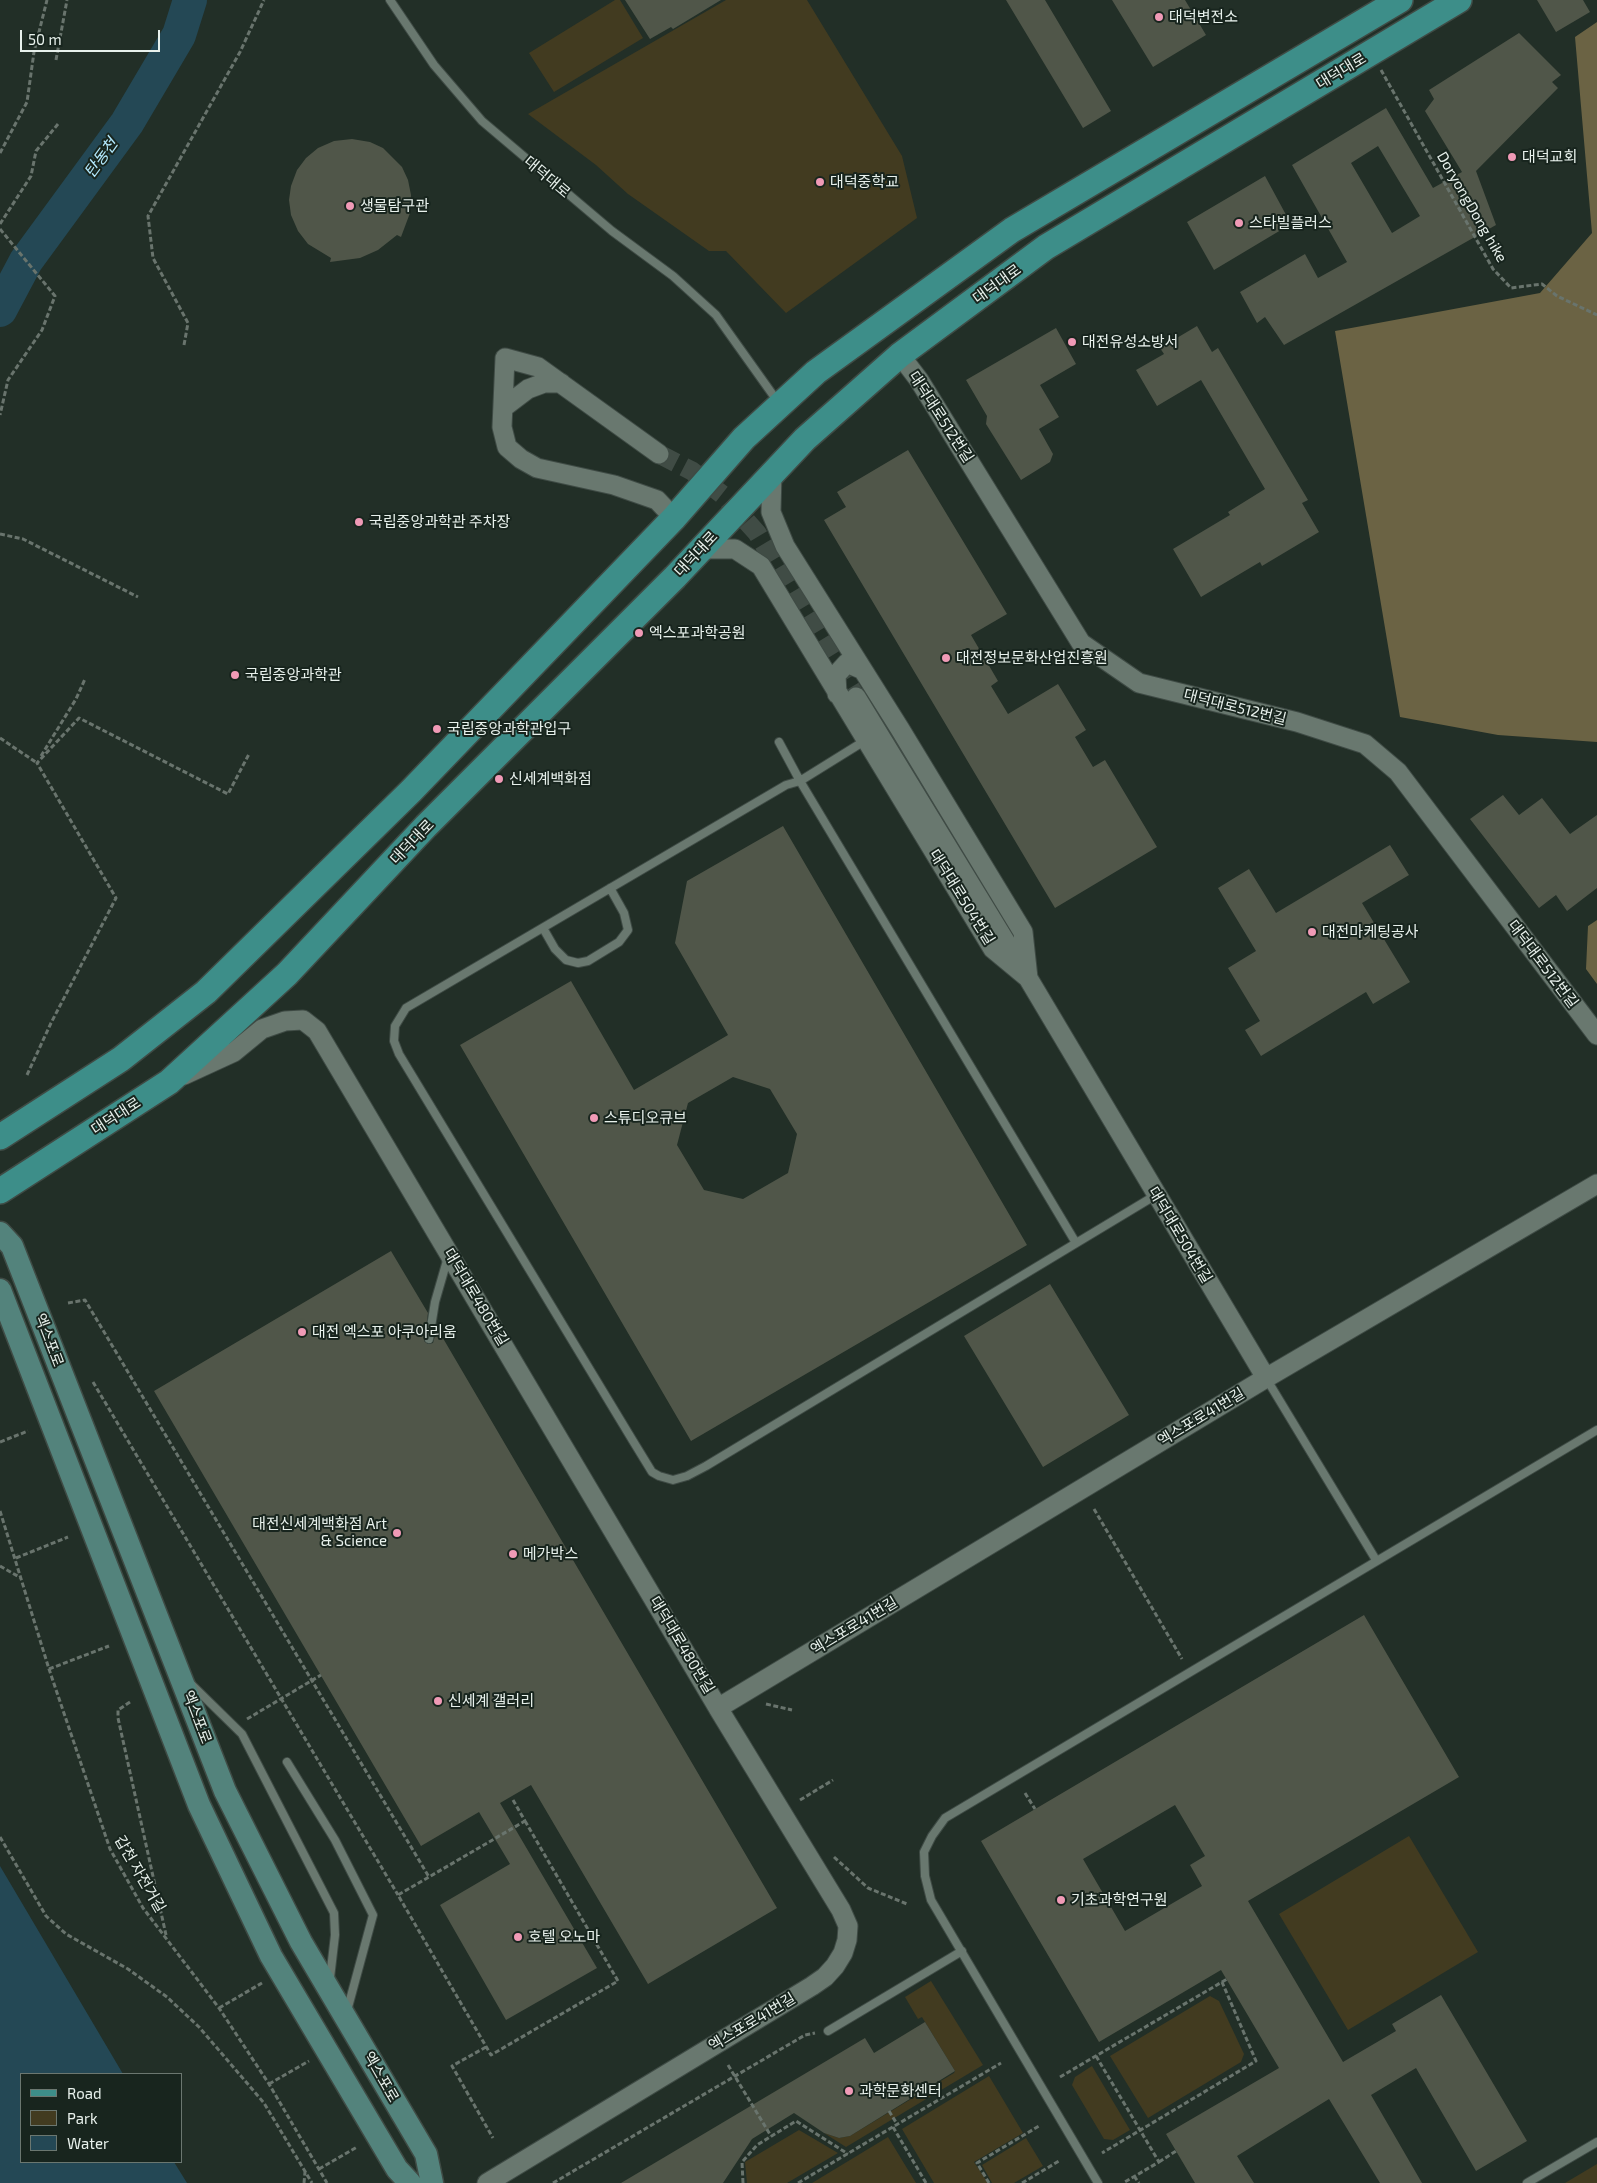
<!DOCTYPE html>
<html>
<head>
<meta charset="utf-8">
<style>
	body { margin:0 }
	#map { position:relative; width:1597px; height:2183px; overflow:hidden; background:#222f27; font-family:"Exo 2",sans-serif }
	canvas { display:block }
	.legend { position:absolute; left:20px; top:2073px; width:162px; height:90px; box-sizing:border-box; background:#18251e; border:1px solid #6b7770; margin:0; padding:6px 9px; list-style:none; font-size:15px; color:#e8f1ec }
	.legend li { display:flex; align-items:center; gap:10px; height:25px }
	.legend b { width:25px; border:1px solid #6b7770 }
	.scale { position:absolute; left:20px; top:30px; width:140px; height:22px; box-sizing:border-box; border:2px solid #e8f1ec; border-top:0; padding-left:6px; font-size:15px; line-height:18px; white-space:nowrap; color:#e8f1ec; -webkit-text-stroke:4px #18251e; paint-order:stroke }
</style>
</head>
<body>
<div id="map">
<canvas width="1597" height="2183"></canvas>
<ul class="legend">
<li><b style="height:6px;background:#3d8e89"></b>Road</li>
<li><b style="height:14px;background:#423b20"></b>Park</li>
<li><b style="height:14px;background:#244855"></b>Water</li>
</ul>
<div class="scale">50 m</div>
</div>
<script>
const g = document.querySelector('canvas').getContext('2d');
g.lineJoin = 'round';
function fillPath(path, color) {
  g.fillStyle = color;
  g.fill(path, 'evenodd');
}
function toPath(rows) {
  const path = new Path2D();
  for (const r of rows) {
    path.moveTo(r[0], r[1]);
    for (let i = 2; i < r.length; i += 2) path.lineTo(r[i], r[i + 1]);
  }
  return path;
}
function strokePath(path, color, width, dash) {
  g.strokeStyle = color;
  g.lineWidth = width;
  g.lineCap = dash ? 'butt' : 'round';
  g.setLineDash(dash || []);
  g.stroke(path);
}
function write(font, color, halo, rows, align = 'center') {
  g.font = font + ' "Exo 2","Noto Sans KR",sans-serif';
  g.lineWidth = 4;
  g.setLineDash([]);
  g.textBaseline = 'middle';
  g.strokeStyle = halo;
  g.fillStyle = color;
  for (const [text, x, y, turn = 0] of rows) {
    g.save();
    g.translate(x, y);
    g.rotate((+turn || 0) * Math.PI / 180);
    g.textAlign = isNaN(turn) ? turn : align;
    if (halo) g.strokeText(text, 0, 0);
    g.fillText(text, 0, 0);
    g.restore();
  }
}
const green = toPath([
	[615,0,620,0,643,38,554,92,529,53],
	[726,0,807,0,902,156,917,218,786,313,726,251,709,251,628,194,596,165,528,114],
	[1409,1836,1478,1952,1348,2030,1279,1914],
	[931,1981,983,2065,846,2147,824,2133,839,2138,850,2136,954,2073,955,2071,925,2022,922,2017,918,2019,905,1997],
	[1210,1996,1219,2001,1244,2054,1241,2062,1148,2118,1110,2056],
	[1092,2066,1130,2130,1113,2140,1104,2139,1072,2085,1075,2077],
	[989,2076,1023,2133,974,2162,988,2183,934,2183,902,2129],
	[799,2130,838,2153,787,2183,747,2183,745,2162],
	[888,2137,916,2183,812,2183],
	[1026,2138,1043,2166,1014,2183,992,2183,982,2165],
	[1597,2164,1597,2183,1565,2183]
]);
const forest = toPath([
	[1597,22,1597,742,1498,735,1400,717,1335,331,1540,293,1592,233,1575,37],
	[1597,920,1597,984,1586,969,1588,926]
]);
const water = toPath([
	[0,1866,123,2074,21,2074,21,2162,174,2162,187,2183,0,2183]
]);
const river = toPath([
	[0,310,26,261,127,123,179,35,190,0]
]);
const building = toPath([
	[625,0,721,0,673,29,671,27,650,39],
	[1006,0,1045,0,1111,111,1083,128],
	[1112,0,1185,0,1206,35,1153,67],
	[1537,0,1583,0,1590,12,1556,32],
	[1519,33,1561,75,1552,82,1558,88,1476,171,1496,225,1284,345,1265,317,1257,323,1240,292,1305,254,1318,278,1347,262,1292,165,1386,108,1433,188,1462,172,1425,111,1434,99,1429,90],
	[1378,146,1420,216,1392,233,1351,163],
	[352,139,370,142,383,148,402,167,408,180,411,195,410,213,401,237,397,235,378,250,360,258,330,262,331,258,308,244,298,231,291,215,289,200,291,186,297,170,306,158,318,148,334,141],
	[1265,176,1291,224,1214,270,1187,222],
	[1197,326,1212,352,1218,348,1308,500,1302,503,1319,532,1262,566,1260,562,1201,597,1173,549,1230,515,1228,512,1265,489,1201,380,1157,406,1136,370,1164,354,1160,348],
	[1056,328,1076,364,1040,385,1059,417,1039,429,1053,454,1050,462,1021,480,986,424,987,416,966,380],
	[908,450,1007,614,971,635,998,681,991,686,1008,714,1058,684,1086,730,1075,737,1093,767,1105,760,1157,847,1055,908,824,520,846,507,837,492],
	[1503,795,1519,815,1542,798,1570,834,1597,815,1597,888,1567,911,1556,895,1539,908,1470,819],
	[783,826,1027,1245,691,1441,460,1045,571,981,634,1090,728,1035,675,943,687,881],
	[733,1077,770,1089,797,1134,788,1173,743,1199,704,1190,677,1145,688,1103],
	[1390,845,1409,875,1362,903,1410,982,1373,1004,1366,992,1261,1056,1245,1030,1260,1021,1228,968,1256,951,1218,888,1249,869,1276,913],
	[391,1251,428,1313,424,1341,428,1344,433,1343,437,1328,777,1908,648,1984,531,1785,500,1803,597,1968,506,2020,440,1905,510,1864,479,1812,421,1846,154,1391],
	[1050,1284,1129,1415,1043,1467,964,1336],
	[1364,1615,1459,1777,1248,1901,1343,2062,1396,2031,1392,2024,1441,1995,1527,2141,1476,2171,1416,2068,1371,2095,1422,2183,1380,2183,1329,2099,1237,2156,1254,2183,1195,2183,1166,2134,1279,2068,1221,1970,1099,2042,981,1841],
	[1175,1805,1205,1856,1190,1865,1202,1886,1125,1931,1083,1859],
	[925,2022,955,2071,850,2136,839,2138,824,2133,794,2113,752,2139,723,2183,621,2183,865,2038,874,2053]
]);
const tertiaryTunnel = toPath([
	[659,454,692,471,724,496,757,533,856,697]
]);
const path = toPath([
	[56,60,67,0],
	[1381,70,1493,269,1511,288,1542,284,1557,296,1597,315],
	[0,153,27,102,34,52,47,0],
	[0,224,31,176,36,151,58,124],
	[0,229,55,296,42,330,8,380,0,415],
	[184,345,188,323,153,258,148,216,240,52,264,0],
	[0,534,23,539,138,597],
	[0,738,37,763],
	[41,756,76,699,85,679],
	[27,1075,51,1023,116,898,37,763,79,718,228,794,249,754],
	[68,1303,85,1300,429,1877],
	[93,1382,398,1895],
	[0,1442,28,1431],
	[1094,1509,1182,1659],
	[0,1511,49,1669,110,1849,143,1908,219,2008,269,2084,327,2183],
	[16,1558,68,1537],
	[0,1566,21,1578],
	[49,1669,109,1646],
	[130,1702,118,1710,118,1718,166,1935],
	[766,1704,792,1710],
	[247,1719,321,1675],
	[1025,1793,1035,1809],
	[513,1800,525,1821],
	[800,1800,833,1780],
	[525,1821,618,1981,491,2055,398,1895,525,1821],
	[0,1837,46,1916,66,1934,128,1969,167,1997,199,2027,264,2103,312,2183],
	[834,1857,868,1888,907,1904],
	[1222,1982,1227,1979],
	[219,2008,262,1983],
	[486,2047,452,2066,493,2138],
	[1096,2056,1159,2162,1123,2183],
	[728,2065,771,2136],
	[1060,2077,1222,1982,1256,2061,1102,2153],
	[269,2084,309,2061],
	[889,2111,897,2124],
	[893,2127,926,2183],
	[1159,2162,1176,2151],
	[319,2169,357,2147],
	[1134,2176,1139,2183],
	[304,2183,305,2172],
	[553,2183,805,2035,815,2033],
	[743,2183,742,2162,757,2145,796,2121,848,2154],
	[798,2183,1001,2063],
	[989,2183,977,2163,1039,2126],
	[1022,2183,1059,2161]
]);
const service = toPath([
	[390,0,434,65,482,121,612,231,673,276,716,315,778,402],
	[779,742,800,781,866,740],
	[543,928,555,949,566,960,578,963,588,961,619,942,628,930,624,913,610,888],
	[1076,1243,800,781,786,785,406,1008,395,1026,394,1041,399,1054,633,1441,652,1472,659,1476,673,1480,687,1476,706,1466,1156,1195],
	[429,1339,435,1302,448,1257],
	[1266,1378,1376,1560],
	[191,1684,242,1734,334,1913,335,1935,330,1978],
	[287,1762,335,1840,373,1915,347,2011],
	[828,2031,962,1951],
	[1098,2183,931,1900,925,1876,924,1852,932,1836,945,1818,1597,1430],
	[1527,2183,1597,2142]
]);
const tertiary = toPath([
	[900,355,919,380,1081,643,1139,683,1297,722,1365,744,1398,772,1597,1035],
	[503,408,528,389,544,383,561,383],
	[659,454,538,367,505,358,502,427,507,447,521,459,537,468,614,485,657,500,674,518],
	[772,473,771,512,785,546,900,729,1023,932,1028,978],
	[701,549,735,549,761,566,993,949,1028,978,1266,1378],
	[837,694,836,675,847,663,863,670],
	[856,697,1019,964],
	[184,1075,234,1052,262,1029,285,1021,303,1020,317,1031,718,1708],
	[487,2183,812,1986,825,1977,835,1966,843,1953,847,1940,848,1926,841,1910,718,1708,1266,1378,1597,1184]
]);
const secondary = toPath([
	[0,1233,12,1246,225,1791,301,1942,426,2154,432,2183],
	[0,1290,199,1805,271,1956,397,2169,410,2183]
]);
const primary = toPath([
	[0,1137,121,1059,206,992,411,791,674,518,744,438,816,372,1012,230,1400,0],
	[0,1191,169,1082,287,974,426,826,675,577,805,439,900,355,1046,247,1459,0]
]);
const markers = [
	[1159,17,5,"#f09ab6"],
	[1512,157,5,"#f09ab6"],
	[820,182,5,"#f09ab6"],
	[350,206,5,"#f09ab6"],
	[1239,223,5,"#f09ab6"],
	[1072,342,5,"#f09ab6"],
	[359,522,5,"#f09ab6"],
	[639,633,5,"#f09ab6"],
	[946,658,5,"#f09ab6"],
	[235,675,5,"#f09ab6"],
	[437,729,5,"#f09ab6"],
	[499,779,5,"#f09ab6"],
	[1312,932,5,"#f09ab6"],
	[594,1118,5,"#f09ab6"],
	[302,1332,5,"#f09ab6"],
	[397,1533,5,"#f09ab6"],
	[513,1554,5,"#f09ab6"],
	[438,1701,5,"#f09ab6"],
	[1061,1900,5,"#f09ab6"],
	[518,1937,5,"#f09ab6"],
	[849,2091,5,"#f09ab6"]
];
const poiNames = [
	["대덕변전소",1169,17],
	["대덕교회",1522,157],
	["대덕중학교",830,182],
	["생물탐구관",360,206],
	["스타빌플러스",1249,223],
	["대전유성소방서",1082,342],
	["국립중앙과학관 주차장",369,522],
	["엑스포과학공원",649,633],
	["대전정보문화산업진흥원",956,658],
	["국립중앙과학관",245,675],
	["국립중앙과학관입구",447,729],
	["신세계백화점",509,779],
	["대전마케팅공사",1322,932],
	["스튜디오큐브",604,1118],
	["대전 엑스포 아쿠아리움",312,1332],
	["대전신세계백화점 Art",387,1524,"right"],
	["& Science",387,1541,"right"],
	["메가박스",523,1554],
	["신세계 갤러리",448,1701],
	["기초과학연구원",1071,1900],
	["호텔 오노마",528,1937],
	["과학문화센터",859,2091]
];
const streetNames = [
	["대덕대로",1341,71,-31],
	["대덕대로",547,177,40],
	["DoryongDong hike",1472,207,60],
	["대덕대로",997,284,-36],
	["대덕대로512번길",941,417,57],
	["대덕대로",696,554,-47],
	["대덕대로512번길",1235,707,14],
	["대덕대로",412,842,-46],
	["대덕대로504번길",962,897,58],
	["대덕대로512번길",1543,964,53],
	["대덕대로",116,1116,-33],
	["대덕대로504번길",1180,1235,59],
	["대덕대로480번길",476,1297,59],
	["엑스포로",49,1340,69],
	["엑스포로41번길",1201,1417,-31],
	["엑스포로41번길",854,1626,-31],
	["대덕대로480번길",682,1645,59],
	["엑스포로",197,1717,69],
	["갑천 자전거길",140,1874,60],
	["엑스포로41번길",752,2022,-31],
	["엑스포로",381,2077,60]
];
const waterNames = [
	["탄동천",101,158,-54]
];
fillPath(green, '#423b20');
fillPath(forest, '#6b6344');
fillPath(water, '#244855');
strokePath(river, '#244855', 34);
fillPath(building, '#505649');
strokePath(tertiaryTunnel, '#404c45', 19, [19, 9]);
strokePath(service, '#3f4b45', 10);
strokePath(tertiary, '#3f4b45', 21);
strokePath(secondary, '#3f4b45', 25);
strokePath(primary, '#3f4b45', 28);
strokePath(path, '#69746d', 3, [5, 2.5]);
strokePath(service, '#69786f', 8);
strokePath(tertiary, '#69786f', 19);
strokePath(secondary, '#53837c', 22);
strokePath(primary, '#3d8e89', 25);
for (const [x, y, r, color] of markers) {
  const dot = new Path2D();
  dot.arc(x, y, r, 0, 2 * Math.PI);
  g.fillStyle = color;
  g.fill(dot);
  strokePath(dot, '#18251e', 2);
}
write('15px', '#e8f1ec', '#18251e', poiNames, 'left');
write('15px', '#e8f1ec', '#18251e', streetNames);
write('italic 16px', '#b2e8fd', '#18251e', waterNames);
</script>
</body>
</html>
